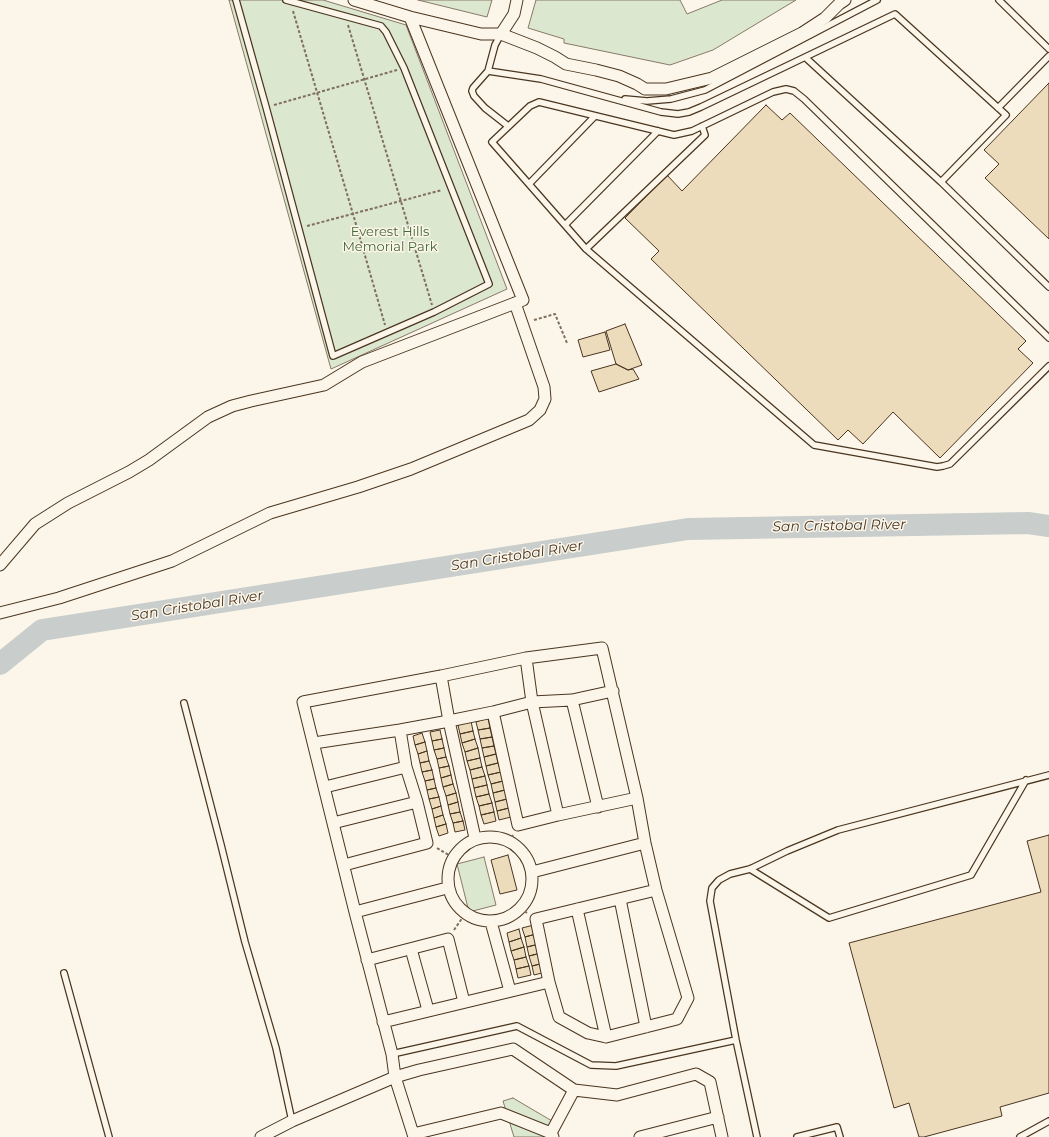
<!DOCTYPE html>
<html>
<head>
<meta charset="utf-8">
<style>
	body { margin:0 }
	canvas { display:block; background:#fbf6e9 }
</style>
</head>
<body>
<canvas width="1049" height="1137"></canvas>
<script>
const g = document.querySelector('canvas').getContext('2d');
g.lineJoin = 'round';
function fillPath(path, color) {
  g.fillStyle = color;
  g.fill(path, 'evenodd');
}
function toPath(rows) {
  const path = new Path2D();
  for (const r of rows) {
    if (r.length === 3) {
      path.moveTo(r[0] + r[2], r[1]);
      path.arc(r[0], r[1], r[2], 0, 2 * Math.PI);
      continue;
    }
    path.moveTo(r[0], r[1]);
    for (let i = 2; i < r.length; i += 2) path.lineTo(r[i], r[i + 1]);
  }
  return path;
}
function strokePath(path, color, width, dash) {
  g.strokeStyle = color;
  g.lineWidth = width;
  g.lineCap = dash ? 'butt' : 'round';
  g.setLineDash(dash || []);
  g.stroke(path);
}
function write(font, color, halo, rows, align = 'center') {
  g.font = font + ' Montserrat,sans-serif';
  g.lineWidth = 3;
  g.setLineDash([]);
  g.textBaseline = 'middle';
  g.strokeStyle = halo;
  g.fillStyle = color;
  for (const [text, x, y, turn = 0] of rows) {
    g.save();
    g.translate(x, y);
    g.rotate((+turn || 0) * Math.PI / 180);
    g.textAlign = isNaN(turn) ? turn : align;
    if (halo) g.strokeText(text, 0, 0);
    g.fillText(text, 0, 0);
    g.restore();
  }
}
const green = toPath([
	[229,0,323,0,406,25,507,289,331,369,229,0],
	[418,0,492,0,487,17,418,0],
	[536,0,680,0,687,14,722,0,796,0,713,50,670,65,564,43,564,39,528,28,536,0],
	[484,857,496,905,469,912,457,864,484,857],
	[513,1098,552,1121,549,1137,514,1137,503,1101,513,1098]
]);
const river = toPath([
	[0,664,42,630,688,529,1028,523,1049,526]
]);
const building = toPath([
	[1049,83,1049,239,985,178,999,164,984,150,1049,83],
	[766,105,782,120,790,113,1026,341,1018,349,1033,363,940,458,893,412,863,444,848,430,838,440,651,259,659,251,625,218,667,175,682,191,766,105],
	[625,324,642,365,628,370,616,364,606,331,625,324],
	[605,332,610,350,583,357,578,340,605,332],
	[616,364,628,370,633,369,639,379,599,392,591,371,616,364],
	[488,718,490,728,478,730,476,722,488,718],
	[471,721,473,731,460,734,458,725,471,721],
	[490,728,492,737,480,739,478,730,490,728],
	[440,730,442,739,432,741,430,732,440,730],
	[473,731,475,739,462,743,460,734,473,731],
	[422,733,425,742,415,745,413,736,422,733],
	[492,737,494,746,482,748,480,739,492,737],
	[442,739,444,748,434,750,432,741,442,739],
	[475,739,478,748,465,752,462,743,475,739],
	[425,742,427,751,418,754,415,745,425,742],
	[494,746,496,754,484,757,482,748,494,746],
	[444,748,446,757,437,759,434,750,444,748],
	[478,748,480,758,467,761,465,752,478,748],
	[427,751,429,761,420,763,418,754,427,751],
	[496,754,498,763,486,766,484,757,496,754],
	[446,757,449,766,439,768,437,759,446,757],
	[480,758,482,767,470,770,467,761,480,758],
	[429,761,432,770,422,772,420,763,429,761],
	[498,763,501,772,488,775,486,766,498,763],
	[449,766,451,775,441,778,439,768,449,766],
	[482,767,485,776,472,779,470,770,482,767],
	[432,770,434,779,425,781,422,772,432,770],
	[501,772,503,781,491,784,488,775,501,772],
	[451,775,453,784,443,787,441,778,451,775],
	[485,776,487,785,474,788,472,779,485,776],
	[434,779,436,788,427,790,425,781,434,779],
	[503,781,505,790,493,793,491,784,503,781],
	[453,784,456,793,446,796,443,787,453,784],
	[487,785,489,794,476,797,474,788,487,785],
	[436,788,439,797,429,799,427,790,436,788],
	[505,790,507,799,495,802,493,793,505,790],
	[456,793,458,802,448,805,446,796,456,793],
	[489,794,492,803,479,806,476,797,489,794],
	[439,797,441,806,432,809,429,799,439,797],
	[507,799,509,808,497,811,495,802,507,799],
	[458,802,460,812,450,814,448,805,458,802],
	[492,803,494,812,481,815,479,806,492,803],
	[441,806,443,815,434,818,432,809,441,806],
	[509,808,511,817,499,820,497,811,509,808],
	[460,812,463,821,453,823,450,814,460,812],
	[494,812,496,821,484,824,481,815,494,812],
	[443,815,446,824,436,827,434,818,443,815],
	[463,821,465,830,455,832,453,823,463,821],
	[446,824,448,833,439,836,436,827,446,824],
	[1049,835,1049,1093,1000,1107,1002,1116,924,1137,919,1137,909,1103,894,1108,849,943,1041,892,1027,841,1049,835],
	[508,855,517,890,500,894,491,860,508,855],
	[534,925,536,934,525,937,522,928,534,925],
	[519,929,521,938,509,942,507,933,519,929],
	[536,934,539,944,527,947,525,937,536,934],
	[521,938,524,947,511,951,509,942,521,938],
	[539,944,541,953,529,956,527,947,539,944],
	[524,947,526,957,514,960,511,951,524,947],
	[541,953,544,963,532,966,529,956,541,953],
	[526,957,529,966,516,969,514,960,526,957],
	[544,963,546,972,534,975,532,966,544,963],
	[529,966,531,975,518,978,516,969,529,966]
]);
const path = toPath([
	[293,11,353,214,385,325],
	[348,25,432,305],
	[274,105,397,70],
	[307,226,442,190],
	[534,320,555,314,567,343],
	[510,841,513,835],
	[437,848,452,857],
	[521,908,527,913],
	[454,930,465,914]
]);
const lane = toPath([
	[236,0,266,107,333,356,434,312,489,284,404,68,386,32,381,26,286,0],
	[999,0,1049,49],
	[501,34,495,45,488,71,473,88,472,91,474,96,485,108,508,126],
	[806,58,941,182,1049,287],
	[488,71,541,79,661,112,678,114,689,112,701,107,895,14,1006,115,941,182],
	[625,99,647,101,671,99,705,90,877,0],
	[998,108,1049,56],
	[529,184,595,116],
	[565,225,658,131],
	[586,249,705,135,702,126],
	[1049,338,804,99,794,91,786,89,773,92,692,131,674,135,539,102,530,106,492,142,586,249,814,445,937,467,943,466,950,464,1049,366],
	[184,703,221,845,245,942,276,1048,292,1121],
	[750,869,829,918,971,875,1026,780],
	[64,973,109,1137],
	[392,1054,517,1026,591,1065,616,1066,736,1040],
	[757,1137,736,1040,710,901,712,888,719,880,730,874,750,869,787,851,838,830,1049,775],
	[797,1137,837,1127,840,1137],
	[1020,1137,1049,1121]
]);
const street = toPath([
	[354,0,410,17,481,34,501,34,514,14,517,0],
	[501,34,537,48,555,57,566,64,596,70,619,76,637,84,645,89,666,89,712,78,802,33,825,18,839,4,845,0],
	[0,565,35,524,68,503,129,472,149,460,208,417,232,406,251,401,324,385,362,362,523,300,410,17],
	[0,613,59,598,172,561,270,513,358,487,411,469,529,420,540,410,545,399,544,387,515,303],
	[526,658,532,702,558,815],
	[441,676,449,721,475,838],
	[572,700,598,807],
	[493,712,518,825,558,815,637,798],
	[314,743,400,730,449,721,493,712,532,702,572,700,613,691],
	[325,787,406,767],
	[333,823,417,802],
	[490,879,42],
	[344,865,427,843,417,802,406,767,400,730],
	[532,872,645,843],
	[620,899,646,1027],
	[577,909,606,1037],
	[355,912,447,888],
	[491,922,510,991],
	[411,949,428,1010],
	[367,960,448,939,464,1002],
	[383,1022,549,982],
	[413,1134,501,1113,551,1133],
	[261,1137,292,1121,395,1077,419,1070,513,1049,574,1090,617,1095,696,1074,710,1082,722,1137],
	[414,1137,395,1077,392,1054,355,912,303,702,441,676,526,658,602,648,637,798,645,843,656,890,688,998,677,1019,606,1037,588,1033,559,1017,549,982,536,919,656,890],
	[553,1137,551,1133,574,1090],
	[640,1137,718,1117]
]);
const parkNames = [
	["Everest Hills",390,232],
	["Memorial Park",390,247]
];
const waterNames = [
	["San Cristobal River",839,526,-1],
	["San Cristobal River",517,556,-9],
	["San Cristobal River",197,606,-9]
];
fillPath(green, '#dce7d0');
strokePath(green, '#887966', 1);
strokePath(river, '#c9cecd', 22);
fillPath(building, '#ecdcbc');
strokePath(building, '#4a3520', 1);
strokePath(lane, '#4a3520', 8);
strokePath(street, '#4a3520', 13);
strokePath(path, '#7f6f5c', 2, [3, 2]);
strokePath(lane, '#fbf6e9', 5.5);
strokePath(street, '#fbf6e9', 11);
write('13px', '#436837', '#fbf6e9', parkNames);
write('italic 14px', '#4a3520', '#fbf6e9', waterNames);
</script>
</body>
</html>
